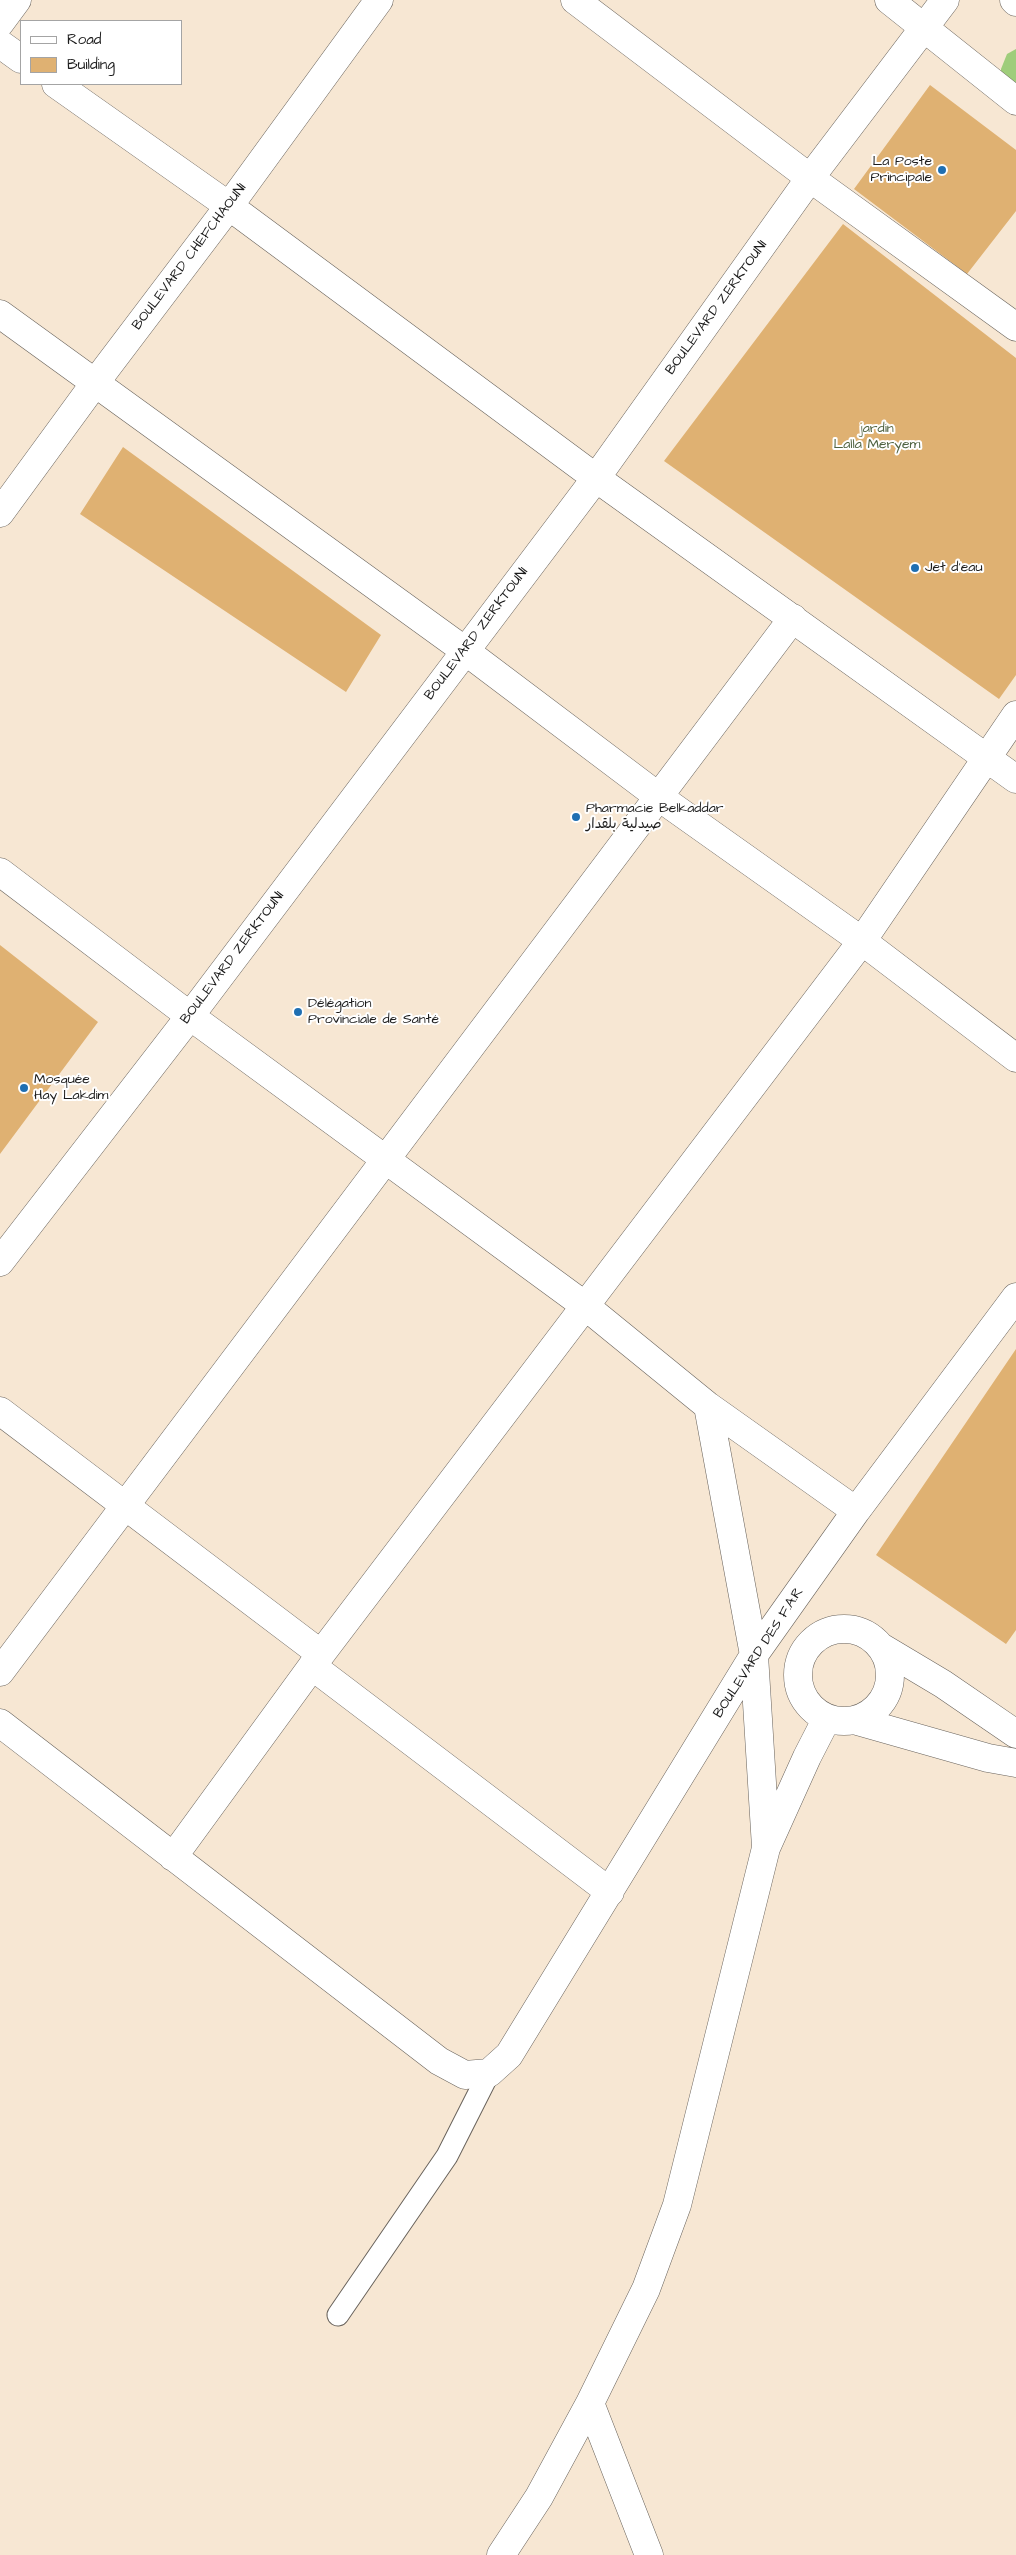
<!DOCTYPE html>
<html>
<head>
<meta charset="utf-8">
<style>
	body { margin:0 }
	#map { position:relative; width:1016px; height:2555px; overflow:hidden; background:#f7e7d3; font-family:"Architects Daughter",sans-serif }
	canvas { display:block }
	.legend { position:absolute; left:20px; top:20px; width:162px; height:65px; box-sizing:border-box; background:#fff; border:1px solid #a4a4a4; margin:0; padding:6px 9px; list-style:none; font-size:15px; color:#1c1c1c }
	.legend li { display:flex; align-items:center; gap:10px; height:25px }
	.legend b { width:25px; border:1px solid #a4a4a4 }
</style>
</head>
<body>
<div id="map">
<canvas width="1016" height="2555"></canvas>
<ul class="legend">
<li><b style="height:6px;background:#fff"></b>Road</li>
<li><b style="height:14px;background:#dfb172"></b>Building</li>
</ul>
</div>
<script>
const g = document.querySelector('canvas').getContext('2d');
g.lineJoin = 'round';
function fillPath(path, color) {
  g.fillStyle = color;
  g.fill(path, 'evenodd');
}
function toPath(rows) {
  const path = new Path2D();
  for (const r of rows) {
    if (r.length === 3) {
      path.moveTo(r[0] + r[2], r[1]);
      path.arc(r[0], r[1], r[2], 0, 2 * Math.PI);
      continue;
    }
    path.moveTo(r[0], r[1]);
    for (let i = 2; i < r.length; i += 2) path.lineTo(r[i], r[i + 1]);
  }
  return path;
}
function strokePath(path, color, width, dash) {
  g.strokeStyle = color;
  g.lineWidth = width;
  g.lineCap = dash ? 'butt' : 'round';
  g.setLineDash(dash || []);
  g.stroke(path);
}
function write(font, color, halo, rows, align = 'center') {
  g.font = font + ' "Architects Daughter","Playpen Sans Arabic",sans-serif';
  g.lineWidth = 4;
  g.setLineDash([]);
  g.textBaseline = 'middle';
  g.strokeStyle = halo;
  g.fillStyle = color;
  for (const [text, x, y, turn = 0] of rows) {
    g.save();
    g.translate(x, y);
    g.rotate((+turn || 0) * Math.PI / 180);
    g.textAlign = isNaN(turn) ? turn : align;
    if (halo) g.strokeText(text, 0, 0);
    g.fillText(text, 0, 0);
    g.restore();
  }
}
const green = toPath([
	[1016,49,1016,92,1001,74,1001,69,1007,54]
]);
const building = toPath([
	[930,85,1016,150,1016,211,967,274,854,189],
	[843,224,1016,358,1016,675,999,699,664,461],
	[123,447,381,635,346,692,80,514],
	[0,945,98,1022,0,1154],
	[1016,1349,1016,1630,1006,1644,876,1555]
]);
const lane = toPath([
	[338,2315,447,2156,489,2073]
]);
const street = toPath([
	[575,0,810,178,1016,327],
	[889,0,1016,101],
	[1014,0,1016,2],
	[0,23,17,0],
	[0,44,21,59],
	[56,84,229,206,596,478,1016,779],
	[0,314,464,650,659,797,862,941,1016,1058],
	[0,513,95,383,229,206,379,0],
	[0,872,190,1016,584,1305,708,1406,856,1511],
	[0,1262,190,1016,596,478,810,178,945,0],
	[708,1406,754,1655,766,1847],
	[0,1411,321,1654],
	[844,1675,46],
	[881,1647,943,1684,1016,1734],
	[312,1666,610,1892],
	[0,1672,793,618],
	[854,1720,988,1758,1016,1763],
	[0,1723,439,2061,465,2075,489,2073,509,2055,754,1655,856,1511,1016,1297],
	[173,1857,321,1654,862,941,1016,715],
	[590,2403,649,2555],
	[501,2555,539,2497,590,2403,646,2289,677,2205,766,1848,807,1757,827,1718]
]);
const markers = [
	[942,170,5,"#1f6fb2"],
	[915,568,5,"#1f6fb2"],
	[576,817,5,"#1f6fb2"],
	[298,1012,5,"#1f6fb2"],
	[24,1088,5,"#1f6fb2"]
];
const poiNames = [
	["La Poste",932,162,"right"],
	["Principale",932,178,"right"],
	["Jet d'eau",925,568],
	["Pharmacie Belkaddar",586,809],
	["صيدلية بلقدار",586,825],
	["Délégation",308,1004],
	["Provinciale de Santé",308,1020],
	["Mosquée",34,1080],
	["Hay Lakdim",34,1096]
];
const streetNames = [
	["BOULEVARD CHEFCHAOUNI",190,257,-53],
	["BOULEVARD ZERKTOUNI",717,308,-54],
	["BOULEVARD ZERKTOUNI",477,634,-53],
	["BOULEVARD ZERKTOUNI",233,958,-53],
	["BOULEVARD DES F.A.R",759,1653,-57]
];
const parkNames = [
	["jardin",877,429],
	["Lalla Meryem",877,445]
];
fillPath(green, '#9fcd7b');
fillPath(building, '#dfb172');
strokePath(lane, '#69635c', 23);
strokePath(street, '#69635c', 29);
strokePath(lane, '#fff', 21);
strokePath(street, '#fff', 28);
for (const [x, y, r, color] of markers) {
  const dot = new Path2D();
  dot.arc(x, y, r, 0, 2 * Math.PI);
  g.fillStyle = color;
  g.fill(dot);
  strokePath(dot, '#fff', 2);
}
write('14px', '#1c1c1c', '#fff', poiNames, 'left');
write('14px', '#1c1c1c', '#fff', streetNames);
write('14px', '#506342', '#fff', parkNames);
</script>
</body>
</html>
